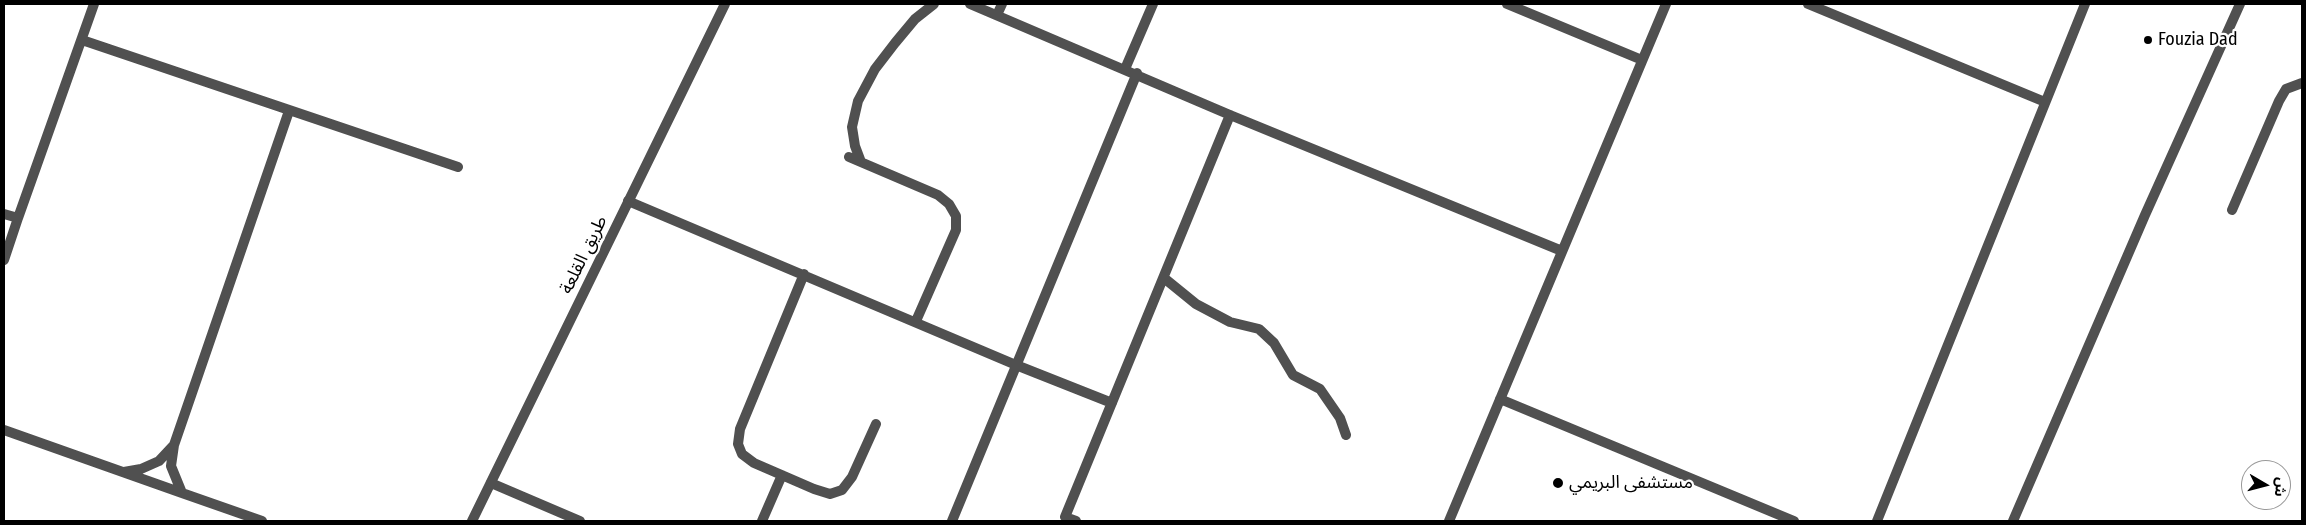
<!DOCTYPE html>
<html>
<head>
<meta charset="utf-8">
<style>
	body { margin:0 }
	#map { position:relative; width:2306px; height:525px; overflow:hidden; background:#fff; font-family:"Fira Sans Condensed","Noto Sans Arabic",sans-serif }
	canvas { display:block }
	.frame { position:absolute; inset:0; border:5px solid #000; pointer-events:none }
	.north { position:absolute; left:2241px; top:460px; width:50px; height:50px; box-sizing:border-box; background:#fff; border:1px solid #999; border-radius:50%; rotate:98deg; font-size:14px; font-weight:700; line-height:20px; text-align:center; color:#000 }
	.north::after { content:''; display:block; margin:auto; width:18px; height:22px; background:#000; clip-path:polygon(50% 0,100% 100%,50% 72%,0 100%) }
</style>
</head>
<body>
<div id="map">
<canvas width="2306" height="525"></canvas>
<div class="frame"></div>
<div class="north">ش</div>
</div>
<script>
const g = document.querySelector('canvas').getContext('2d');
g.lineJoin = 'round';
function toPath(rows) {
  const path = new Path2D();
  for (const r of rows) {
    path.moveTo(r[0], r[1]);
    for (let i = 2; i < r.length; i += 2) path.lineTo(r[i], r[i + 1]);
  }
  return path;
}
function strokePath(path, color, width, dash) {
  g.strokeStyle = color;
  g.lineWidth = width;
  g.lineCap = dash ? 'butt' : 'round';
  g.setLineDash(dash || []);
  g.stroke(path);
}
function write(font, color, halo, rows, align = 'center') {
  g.font = font + ' "Fira Sans Condensed","Noto Sans Arabic",sans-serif';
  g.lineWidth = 4.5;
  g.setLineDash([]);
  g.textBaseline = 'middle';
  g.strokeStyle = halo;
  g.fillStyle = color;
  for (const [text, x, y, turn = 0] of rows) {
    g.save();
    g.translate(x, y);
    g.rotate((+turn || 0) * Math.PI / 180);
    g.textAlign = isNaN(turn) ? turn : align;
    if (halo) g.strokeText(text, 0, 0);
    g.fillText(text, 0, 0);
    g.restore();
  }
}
const minor = toPath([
	[970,4,1230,115,1562,251],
	[1507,4,1642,60],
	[1808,4,2045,102],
	[997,15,1002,4],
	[82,40,458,167],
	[1125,69,1153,4],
	[849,157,938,195,949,204,956,216,956,230,916,321],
	[861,162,855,146,852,127,858,101,875,69,895,43,915,19,934,4],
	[628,201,1016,365,1112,403],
	[2232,210,2279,101,2286,89,2302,83],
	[4,214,18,218,4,260],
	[18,218,94,4],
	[804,274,740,429,738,444,742,454,754,463,814,489,830,494,842,490,852,477,876,424],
	[1164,278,1196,304,1230,322,1259,329,1274,343,1293,375,1320,389,1340,418,1346,435],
	[1500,399,1794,521],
	[4,430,182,493],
	[124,472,141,469,159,461,174,445],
	[491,483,580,521],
	[262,521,182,493,171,466,174,445,289,111],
	[762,521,782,475],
	[952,521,1137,73],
	[1076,521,1065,517,1230,115],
	[1449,521,1666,4],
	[1877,521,2085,4],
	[2013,521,2145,215,2240,4]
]);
const tertiary = toPath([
	[472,521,725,4]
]);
const markers = [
	[2148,40,5,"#000"],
	[1558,483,6,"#000"]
];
const poiNames = [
	["Fouzia Dad",2158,40],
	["مستشفى البريمي",1569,483]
];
const streetNames = [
	["طريق القلعة",584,255,-64]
];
strokePath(minor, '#505050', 10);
strokePath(tertiary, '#505050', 10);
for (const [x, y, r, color] of markers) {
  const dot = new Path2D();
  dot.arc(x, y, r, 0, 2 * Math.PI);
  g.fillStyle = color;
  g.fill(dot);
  strokePath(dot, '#fff', 2);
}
write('18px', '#000', '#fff', poiNames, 'left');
write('18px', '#000', '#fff', streetNames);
</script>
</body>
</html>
